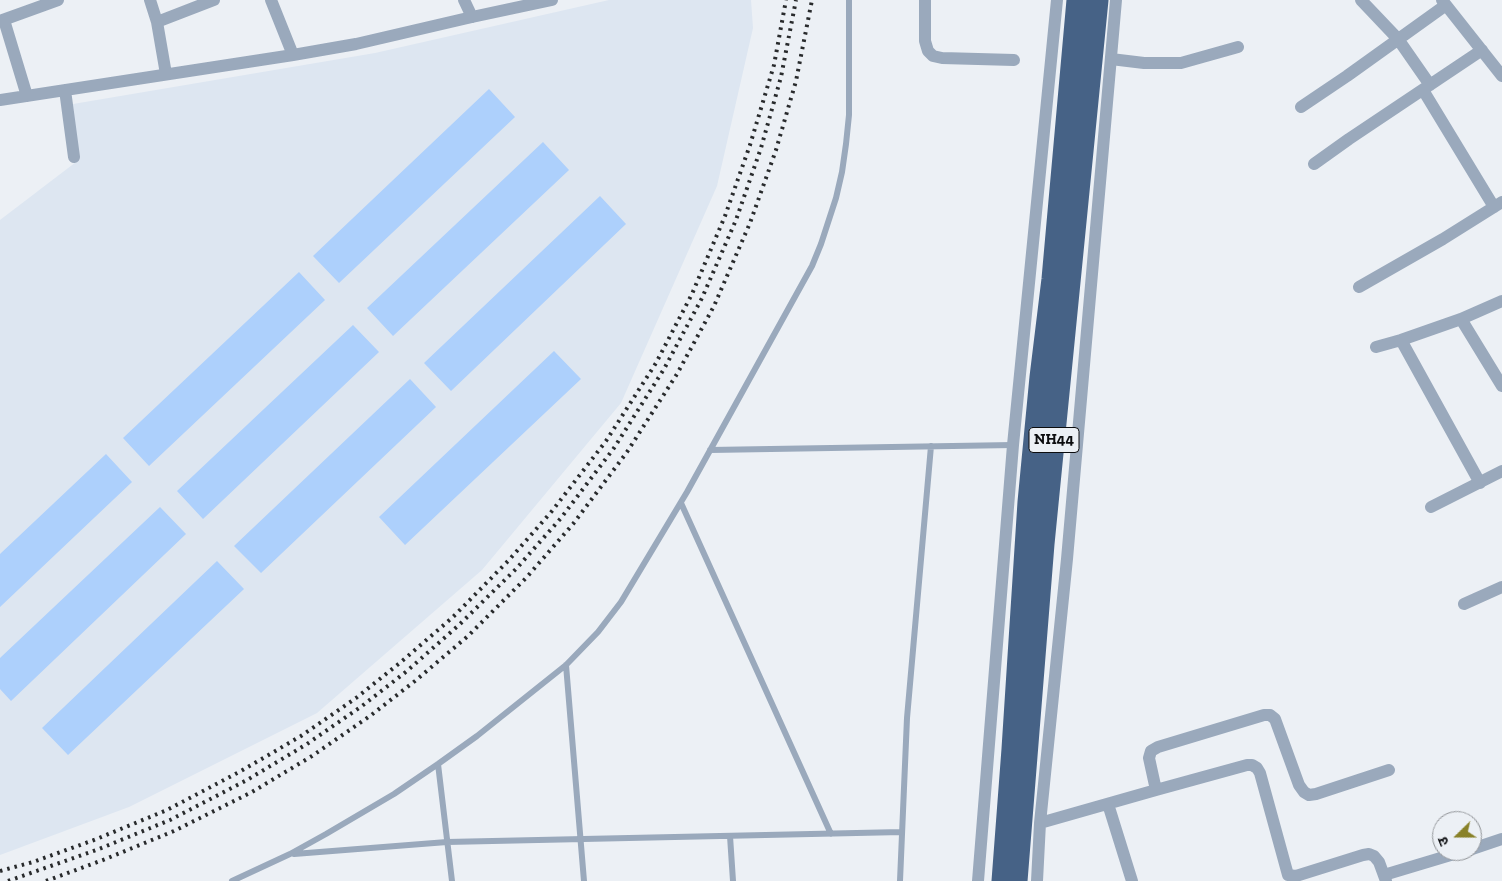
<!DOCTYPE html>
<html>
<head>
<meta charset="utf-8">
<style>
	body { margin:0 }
	#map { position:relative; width:1502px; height:881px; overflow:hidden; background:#ecf0f5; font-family:"Zilla Slab","Noto Sans Devanagari",serif }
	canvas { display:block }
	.north { position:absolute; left:1432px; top:811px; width:50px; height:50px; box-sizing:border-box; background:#ecf0f5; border:1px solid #929599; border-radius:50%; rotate:248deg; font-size:14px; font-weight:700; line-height:20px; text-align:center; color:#0c0d0f }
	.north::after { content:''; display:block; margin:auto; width:18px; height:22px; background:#888128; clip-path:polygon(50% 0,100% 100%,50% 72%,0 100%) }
</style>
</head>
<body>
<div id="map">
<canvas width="1502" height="881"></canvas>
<div class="north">उ</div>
</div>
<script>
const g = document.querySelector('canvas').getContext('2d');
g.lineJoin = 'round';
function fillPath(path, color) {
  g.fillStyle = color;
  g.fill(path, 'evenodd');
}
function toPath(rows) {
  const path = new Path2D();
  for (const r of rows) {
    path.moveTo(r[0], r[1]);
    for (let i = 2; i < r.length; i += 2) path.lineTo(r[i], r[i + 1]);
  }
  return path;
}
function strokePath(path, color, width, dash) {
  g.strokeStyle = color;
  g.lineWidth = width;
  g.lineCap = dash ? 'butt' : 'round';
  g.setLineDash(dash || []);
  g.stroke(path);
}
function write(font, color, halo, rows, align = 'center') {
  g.font = font + ' "Zilla Slab",serif';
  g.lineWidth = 4.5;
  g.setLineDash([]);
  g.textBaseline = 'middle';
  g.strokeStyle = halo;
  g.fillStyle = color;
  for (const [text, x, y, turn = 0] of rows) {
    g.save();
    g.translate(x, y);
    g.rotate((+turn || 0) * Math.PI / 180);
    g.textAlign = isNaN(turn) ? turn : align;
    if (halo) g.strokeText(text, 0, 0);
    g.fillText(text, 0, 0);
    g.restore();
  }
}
const built = toPath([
	[609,0,751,0,753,28,717,186,621,403,482,570,317,713,129,807,0,855,0,220,76,162,73,104,375,53]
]);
const building = toPath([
	[489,89,515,117,339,283,313,256],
	[543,142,569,170,393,336,367,308],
	[600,196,626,224,451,391,424,363],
	[299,272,325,300,149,466,123,438],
	[353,325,379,352,203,519,177,491],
	[554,351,581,379,405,545,379,517],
	[410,379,436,407,261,573,234,546],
	[106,454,132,482,0,607,0,554],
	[160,507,186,534,11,701,0,689,0,658],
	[217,561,244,589,68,755,42,728]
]);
const service = toPath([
	[710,450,1013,445],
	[681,503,831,834],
	[566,665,584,881],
	[438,764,452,881],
	[730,836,733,881],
	[294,854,447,842,902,832],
	[232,881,290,854,326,834,394,794,438,764,477,736,566,665,598,632,621,602,687,492,812,266,821,244,836,198,842,172,846,144,849,115,849,0],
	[900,881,907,718,931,446]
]);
const minor = toPath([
	[150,0,157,22,166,74],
	[271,0,293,55],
	[464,0,472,17],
	[925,0,925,41,928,51,933,56,942,58,1014,60],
	[1361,0,1398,39,1430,85],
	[1442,0,1502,76],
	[4,20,27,96],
	[0,21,58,0],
	[157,22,214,0],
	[1111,59,1144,63,1181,63,1238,47],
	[65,90,74,157],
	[1423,90,1494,207],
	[0,100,293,55,356,44,472,17,552,0],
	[1301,107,1347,76,1446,5],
	[1314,164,1349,139,1482,50],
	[1359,287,1443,239,1502,202],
	[1461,319,1502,386],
	[1401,340,1480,483],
	[1376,347,1401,340,1461,319,1502,301],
	[1431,507,1502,471],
	[1464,604,1502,587],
	[1156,790,1149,758,1151,751,1158,747,1264,715,1270,715,1275,719,1299,785,1304,792,1309,795,1316,794,1389,770],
	[1108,804,1132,881],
	[1040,823,1156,790,1247,765,1252,765,1257,768,1260,773,1288,875,1296,876,1363,855,1369,854,1374,856,1379,862,1386,881],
	[1472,849,1502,839],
	[1384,875,1464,851],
	[978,881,1013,445,1057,0],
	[1037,881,1040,823,1067,559,1116,0]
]);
const trunk = toPath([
	[1002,881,1012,749,1028,502,1040,377,1052,279,1077,0],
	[1017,881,1044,544,1098,0]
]);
const rail = toPath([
	[0,871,33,862,94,840,167,810,241,771,301,736,356,698,401,662,453,617,509,560,552,511,606,441,656,363,692,294,725,216,750,145,774,65,786,0],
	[8,881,99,849,170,820,247,780,307,744,362,706,407,671,460,624,516,569,561,518,614,448,664,369,702,298,736,220,761,148,781,77,796,0],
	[46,881,103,860,174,831,252,792,312,756,370,716,415,681,468,636,526,578,573,524,627,452,677,374,714,306,750,223,776,150,796,81,812,0]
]);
const shields = [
	[1054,440,50]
];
const shieldNames = [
	["NH44",1054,440]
];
fillPath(built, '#dde6f1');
fillPath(building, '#add0fc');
strokePath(service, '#9aa9bc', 6);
strokePath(minor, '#9aa9bc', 12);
strokePath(trunk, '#466286', 21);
strokePath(rail, '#282a2c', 4, [2.5, 5]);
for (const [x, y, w] of shields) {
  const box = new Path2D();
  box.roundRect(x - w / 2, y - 12.5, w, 25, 4);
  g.fillStyle = '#ecf0f5';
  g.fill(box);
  strokePath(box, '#0c0d0f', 1);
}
write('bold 15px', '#0c0d0f', null, shieldNames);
</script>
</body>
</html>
